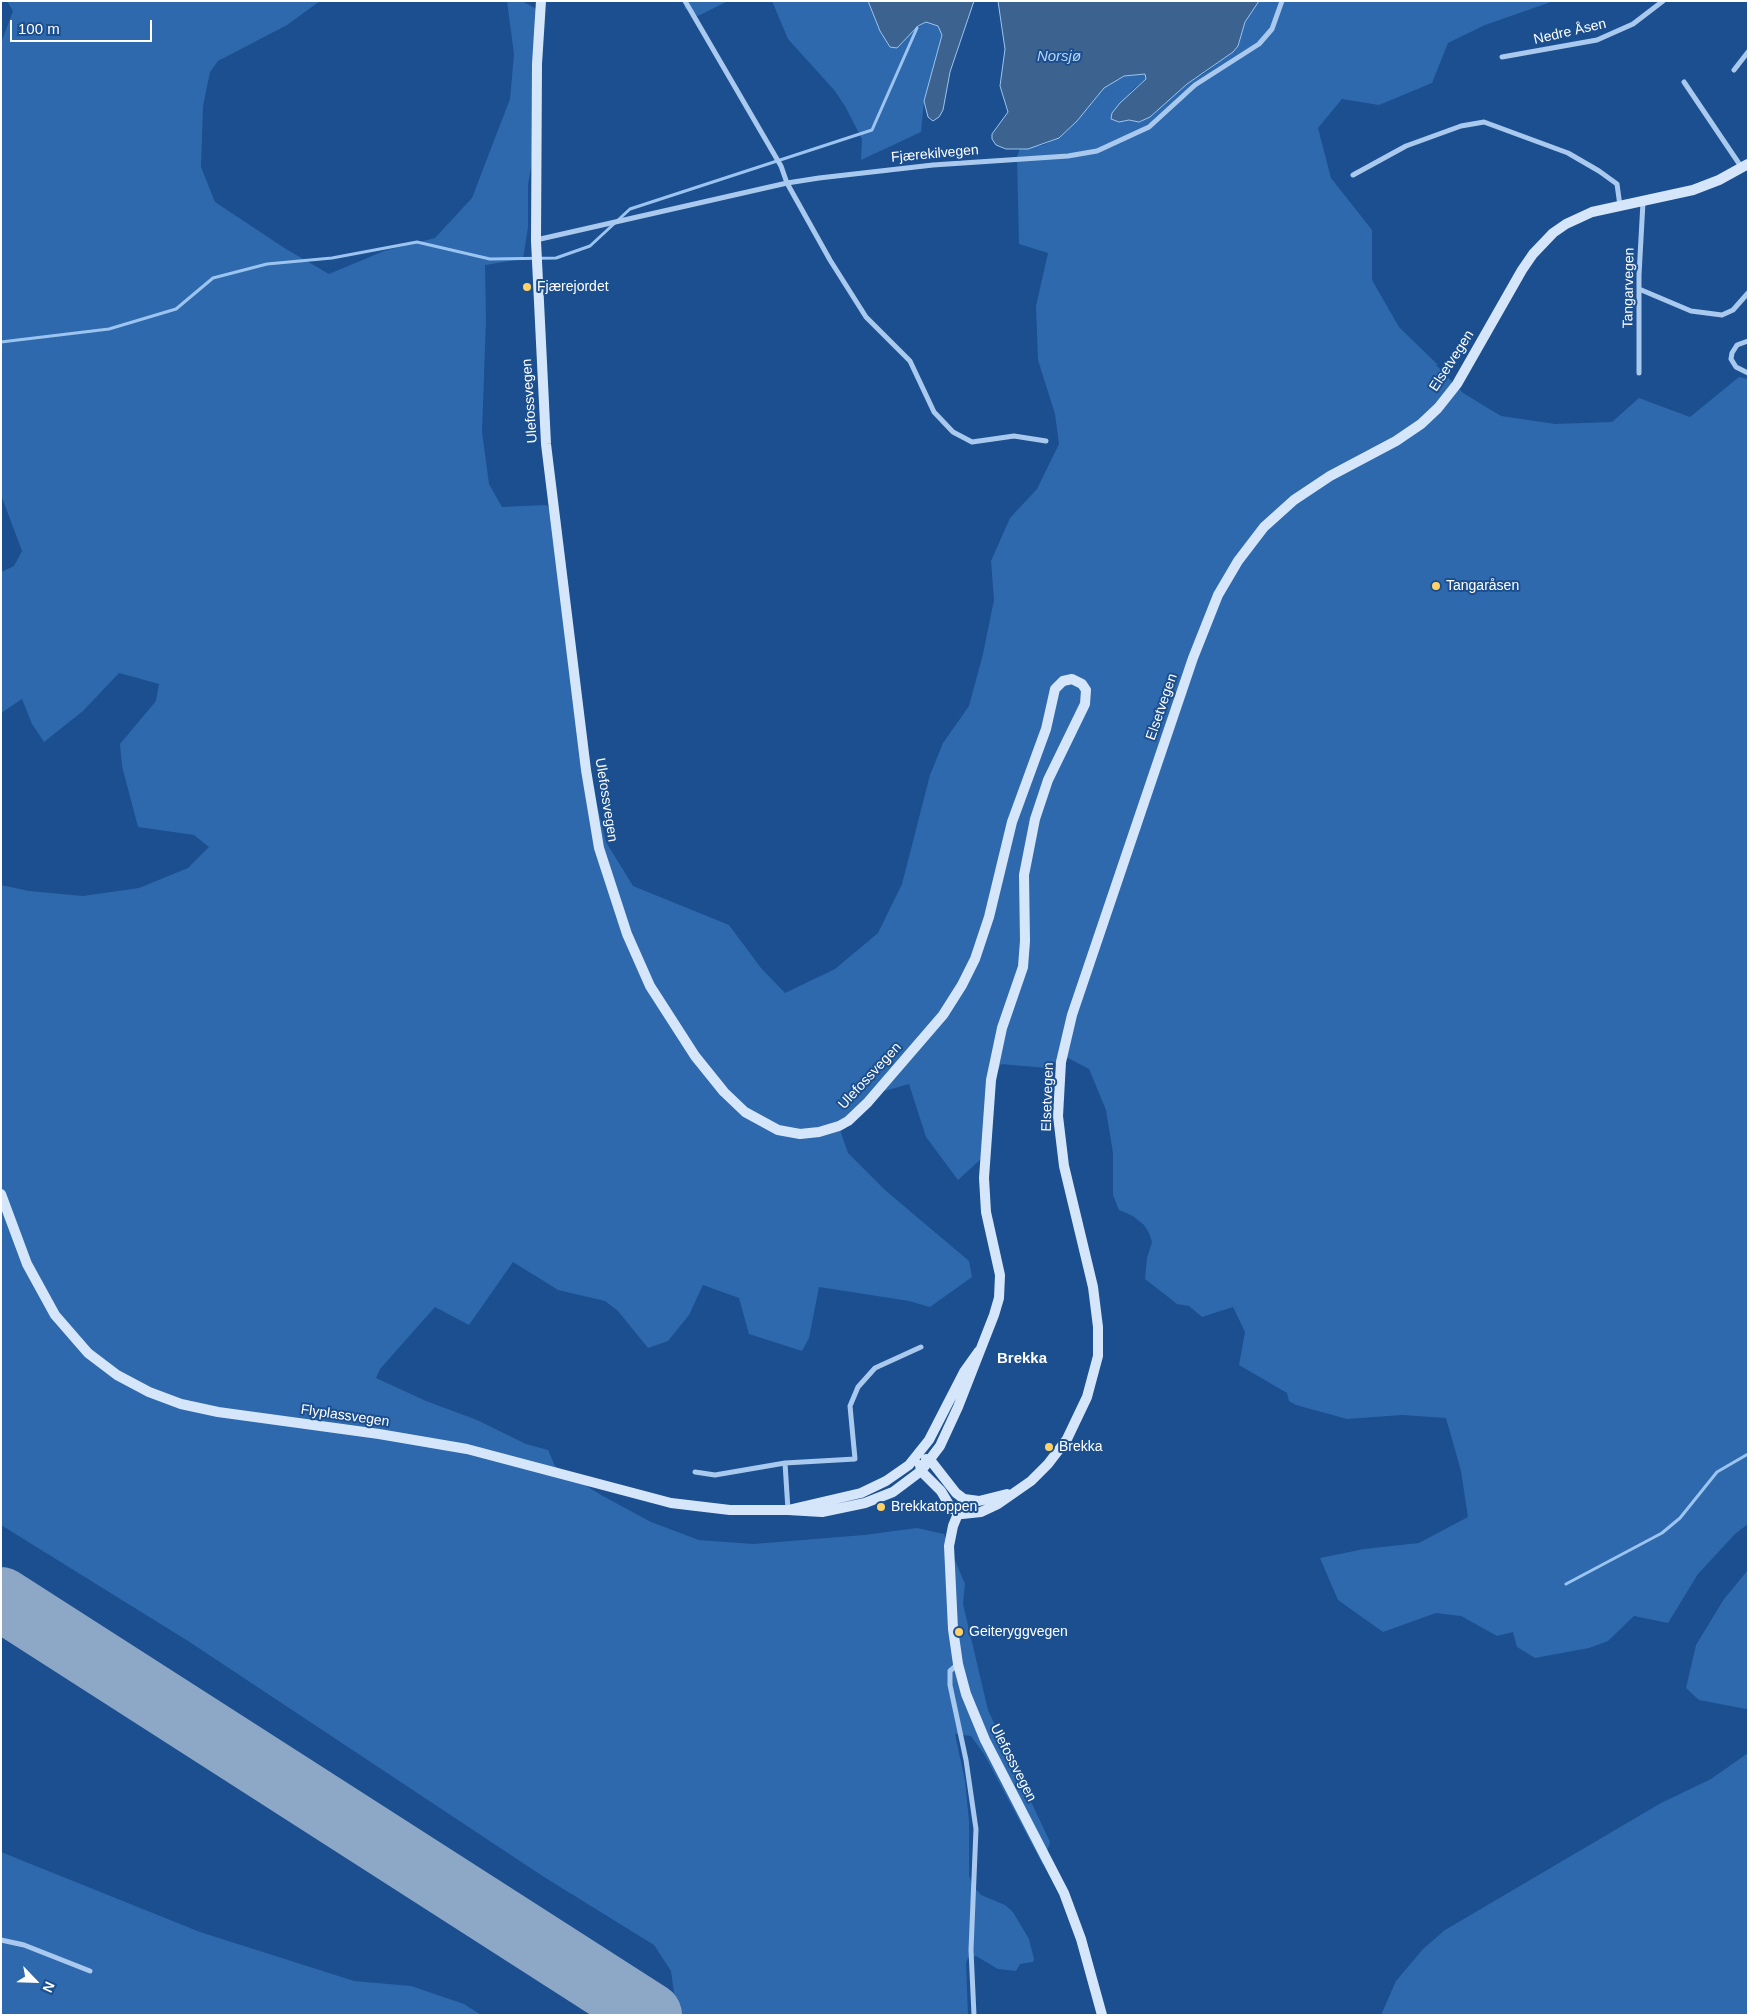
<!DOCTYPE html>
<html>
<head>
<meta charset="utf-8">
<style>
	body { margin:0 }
	#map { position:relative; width:1749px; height:2016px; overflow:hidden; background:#1b4f8f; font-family:Arial,sans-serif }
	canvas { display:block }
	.frame { position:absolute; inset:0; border:2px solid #fff; pointer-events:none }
	.north { position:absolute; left:10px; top:1956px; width:50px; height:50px; -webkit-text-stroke:4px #1b4f8f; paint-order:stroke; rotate:114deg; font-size:14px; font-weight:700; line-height:20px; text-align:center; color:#fff }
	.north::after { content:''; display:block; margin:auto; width:18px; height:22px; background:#fff; clip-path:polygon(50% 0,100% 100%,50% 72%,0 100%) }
	.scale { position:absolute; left:10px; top:20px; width:142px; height:22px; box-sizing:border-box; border:2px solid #fff; border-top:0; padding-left:6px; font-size:15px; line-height:18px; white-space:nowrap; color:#fff; -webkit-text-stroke:4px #1b4f8f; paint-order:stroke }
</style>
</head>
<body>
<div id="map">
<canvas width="1749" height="2016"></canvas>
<div class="frame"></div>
<div class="north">N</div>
<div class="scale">100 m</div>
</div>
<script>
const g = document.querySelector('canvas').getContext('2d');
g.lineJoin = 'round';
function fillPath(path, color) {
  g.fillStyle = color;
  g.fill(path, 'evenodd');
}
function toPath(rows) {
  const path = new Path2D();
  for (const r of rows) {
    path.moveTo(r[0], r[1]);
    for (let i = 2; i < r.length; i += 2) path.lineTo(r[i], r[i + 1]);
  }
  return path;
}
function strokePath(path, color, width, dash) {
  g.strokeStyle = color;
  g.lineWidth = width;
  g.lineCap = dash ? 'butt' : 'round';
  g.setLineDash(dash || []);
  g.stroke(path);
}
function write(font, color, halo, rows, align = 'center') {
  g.font = font + ' Arial,sans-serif';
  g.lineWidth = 4;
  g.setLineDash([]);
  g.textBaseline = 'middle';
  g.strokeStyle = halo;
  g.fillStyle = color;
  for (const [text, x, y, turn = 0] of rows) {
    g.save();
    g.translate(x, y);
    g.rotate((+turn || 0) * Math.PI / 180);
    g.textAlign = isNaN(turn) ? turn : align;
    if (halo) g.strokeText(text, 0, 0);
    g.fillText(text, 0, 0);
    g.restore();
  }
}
const green = toPath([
	[7,1,320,1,287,25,218,61,210,72,203,106,201,167,215,202,286,249,329,274,384,251,435,238,472,198,510,99,514,54,507,1,522,1,538,10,534,152,528,184,528,227,523,259,485,265,486,320,482,432,489,484,502,507,546,505,560,518,593,789,606,842,633,886,729,925,761,968,785,993,835,969,878,933,902,884,930,775,943,743,969,706,983,654,994,600,991,561,1010,518,1037,489,1059,444,1055,414,1038,360,1036,306,1048,253,1019,244,1017,156,1020,149,1043,145,1059,138,1077,121,1104,88,1124,76,1145,74,1146,79,1131,91,1119,122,1129,120,1139,122,1150,117,1187,84,1208,71,1238,46,1245,22,1259,1,1554,1,1485,25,1448,43,1432,83,1379,105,1342,99,1318,128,1331,178,1372,230,1372,280,1399,327,1438,365,1436,365,1463,393,1501,416,1555,424,1612,422,1639,398,1690,417,1739,377,1748,379,1748,1524,1735,1534,1698,1574,1668,1623,1634,1616,1608,1641,1589,1648,1535,1658,1517,1647,1513,1632,1497,1636,1461,1616,1436,1613,1383,1632,1338,1600,1320,1558,1364,1549,1419,1543,1468,1517,1461,1471,1446,1418,1402,1415,1347,1419,1296,1405,1289,1401,1287,1393,1239,1365,1245,1332,1233,1307,1202,1317,1189,1306,1177,1304,1145,1279,1147,1258,1152,1242,1149,1233,1144,1225,1133,1216,1119,1210,1113,1195,1113,1153,1106,1110,1089,1069,1068,1058,1046,1068,1001,1064,990,1088,982,1158,958,1180,926,1137,909,1084,881,1092,839,1127,848,1153,885,1190,969,1261,972,1277,930,1307,909,1301,819,1287,809,1338,802,1351,749,1334,739,1298,703,1285,689,1315,668,1341,648,1348,618,1311,605,1301,558,1290,513,1262,469,1325,435,1307,380,1369,376,1378,426,1401,477,1420,526,1444,548,1450,555,1466,601,1495,651,1522,699,1540,753,1544,864,1535,917,1528,944,1534,965,1584,963,1604,988,1710,1050,1842,1043,1865,984,1754,971,1736,955,1734,965,1781,969,1821,969,1875,972,1885,981,1895,1005,1905,1013,1912,1029,1939,1034,1959,1033,1962,1020,1964,1016,1971,998,1969,976,1956,968,1958,966,1963,968,2015,665,2015,674,1993,671,1971,654,1945,544,1877,188,1641,1,1525,1,885,29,891,83,896,139,888,188,868,209,847,194,835,138,827,122,766,120,744,156,701,159,684,119,673,83,711,44,742,32,724,22,699,1,713,1,572,14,566,22,551,1,495,1,43,13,11],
	[690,1,728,1,698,16,684,8],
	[772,1,868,1,880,31,890,46,926,22,938,26,942,34,924,101,921,132,861,160,862,139,846,108,835,91,788,39],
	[1748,1570,1748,1708,1746,1709,1699,1700,1686,1688,1696,1645,1724,1599],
	[1748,1753,1748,2015,1381,2015,1396,1981,1423,1949,1445,1930,1661,1803,1711,1779],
	[1,1852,200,1932,354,1981,411,1986,464,2004,481,2015,1,2015]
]);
const water = toPath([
	[868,1,974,1,950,72,943,110,939,117,933,121,928,117,924,101,942,35,938,26,926,22,918,26,897,48,890,47,880,31,868,1],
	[998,1,1259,1,1245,22,1238,46,1233,52,1187,84,1150,117,1139,122,1129,120,1119,122,1111,119,1112,113,1120,103,1146,79,1145,74,1124,76,1104,88,1077,121,1059,138,1028,149,1006,149,996,145,992,139,992,134,1008,112,1000,86,1005,49,998,1]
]);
const stream = toPath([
	[1,342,109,329,176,309,213,278,267,264,332,258,417,242,490,259,556,258,590,246,630,209,872,130,917,28],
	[1566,1584,1662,1533,1680,1518,1717,1472,1748,1454]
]);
const taxiway = toPath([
	[569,1963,580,1983,628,2013,639,2012,645,2007,646,1996,639,1987,631,1986,612,1989,608,1987]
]);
const runway = toPath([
	[1,1599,650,2015]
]);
const street = toPath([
	[685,1,781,166,787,183,830,260,866,317,910,361,934,412,953,432,972,442,1014,436,1046,441],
	[1502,57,1597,40,1633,24,1663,1],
	[1734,70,1748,52],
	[1684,82,1742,168],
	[1353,175,1406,146,1461,126,1484,122,1568,153,1599,171,1617,184,1620,206],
	[536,240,787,183,819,178,933,165,1068,156,1097,151,1149,127,1195,85,1259,44,1272,29,1282,1],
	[1639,289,1691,311,1722,315,1733,310,1748,293],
	[1748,341,1737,345,1732,353,1731,359,1736,367,1748,373],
	[1639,373,1639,275,1643,202],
	[785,1463,788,1510],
	[695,1472,715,1475,785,1463,855,1459,850,1406,858,1387,875,1368,921,1347],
	[958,1664,950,1671,950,1685,966,1760,976,1829,971,1950,974,2015],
	[1,1940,24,1945,90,1971]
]);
const secondary = toPath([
	[541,1,537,64,536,241,546,444,586,770,599,848,627,934,650,986,695,1056,724,1092,745,1112,778,1130,800,1134,819,1132,839,1126,848,1121,868,1102,943,1015,962,985,975,959,989,917,1012,822,1046,729,1055,689,1063,681,1072,679,1082,684,1086,690,1085,704,1048,780,1035,819,1024,875,1025,941,1023,967,1002,1028,991,1080,984,1178,986,1212,1000,1275,999,1298,994,1315,958,1407,940,1446,921,1471,893,1492,865,1503,822,1512,788,1510,861,1493,886,1481,909,1465,929,1440,964,1372,979,1351],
	[1,1194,27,1264,55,1315,88,1353,117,1375,149,1392,181,1404,218,1412,379,1434,467,1449,671,1503,730,1510,788,1510],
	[926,1459,931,1461,956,1493,964,1499,979,1501,1007,1494],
	[920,1465,921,1471,941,1491,951,1508,962,1514,981,1512,998,1504,1031,1481,1048,1464,1067,1439,1087,1397,1098,1356,1098,1327,1093,1287,1064,1166,1058,1116,1061,1062,1072,1015,1193,658,1218,595,1238,561,1264,527,1294,500,1330,476,1396,441,1421,424,1438,408,1457,384,1522,270,1533,254,1553,233,1566,224,1592,212,1693,190,1719,180,1748,164],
	[964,1499,953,1526,949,1546,953,1629,958,1664,966,1694,985,1740,1064,1893,1081,1939,1102,2015]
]);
const markers = [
	[527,287,5,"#ffd166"],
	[1436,586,5,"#ffd166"],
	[1049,1447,5,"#ffd166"],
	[881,1507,5,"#ffd166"],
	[959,1632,5,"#ffd166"]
];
const streetNames = [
	["Nedre Åsen",1570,32,-13],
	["Fjærekilvegen",935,154,-5],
	["Tangarvegen",1629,288,-89],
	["Elsetvegen",1452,361,-57],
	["Ulefossvegen",530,401,-94],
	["Elsetvegen",1162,707,-71],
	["Ulefossvegen",606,800,81],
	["Ulefossvegen",870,1076,-47],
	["Elsetvegen",1048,1097,-88],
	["Flyplassvegen",345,1416,8],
	["Ulefossvegen",1013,1763,63]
];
const poiNames = [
	["Fjærejordet",537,287],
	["Tangaråsen",1446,586],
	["Brekka",1059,1447],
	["Brekkatoppen",891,1507],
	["Geiteryggvegen",969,1632]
];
const waterNames = [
	["Norsjø",1059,57]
];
const neighbourhoodNames = [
	["Brekka",1022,1359]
];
fillPath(green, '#2e69ad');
fillPath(water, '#3c6290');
strokePath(water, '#9cc4f0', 1);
strokePath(stream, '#9cc4f0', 3);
strokePath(taxiway, '#8da7c7', 25);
strokePath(runway, '#8da7c7', 64);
strokePath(street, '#a9c9ee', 5);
strokePath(secondary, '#d6e6fa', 10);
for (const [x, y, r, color] of markers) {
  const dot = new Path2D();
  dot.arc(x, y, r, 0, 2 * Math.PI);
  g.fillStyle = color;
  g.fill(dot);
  strokePath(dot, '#1b4f8f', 2);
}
write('14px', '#fff', '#1b4f8f', streetNames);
write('14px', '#fff', '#1b4f8f', poiNames, 'left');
write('italic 15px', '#b5d3f5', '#1b4f8f', waterNames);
write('bold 15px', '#fff', '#1b4f8f', neighbourhoodNames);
</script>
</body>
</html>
